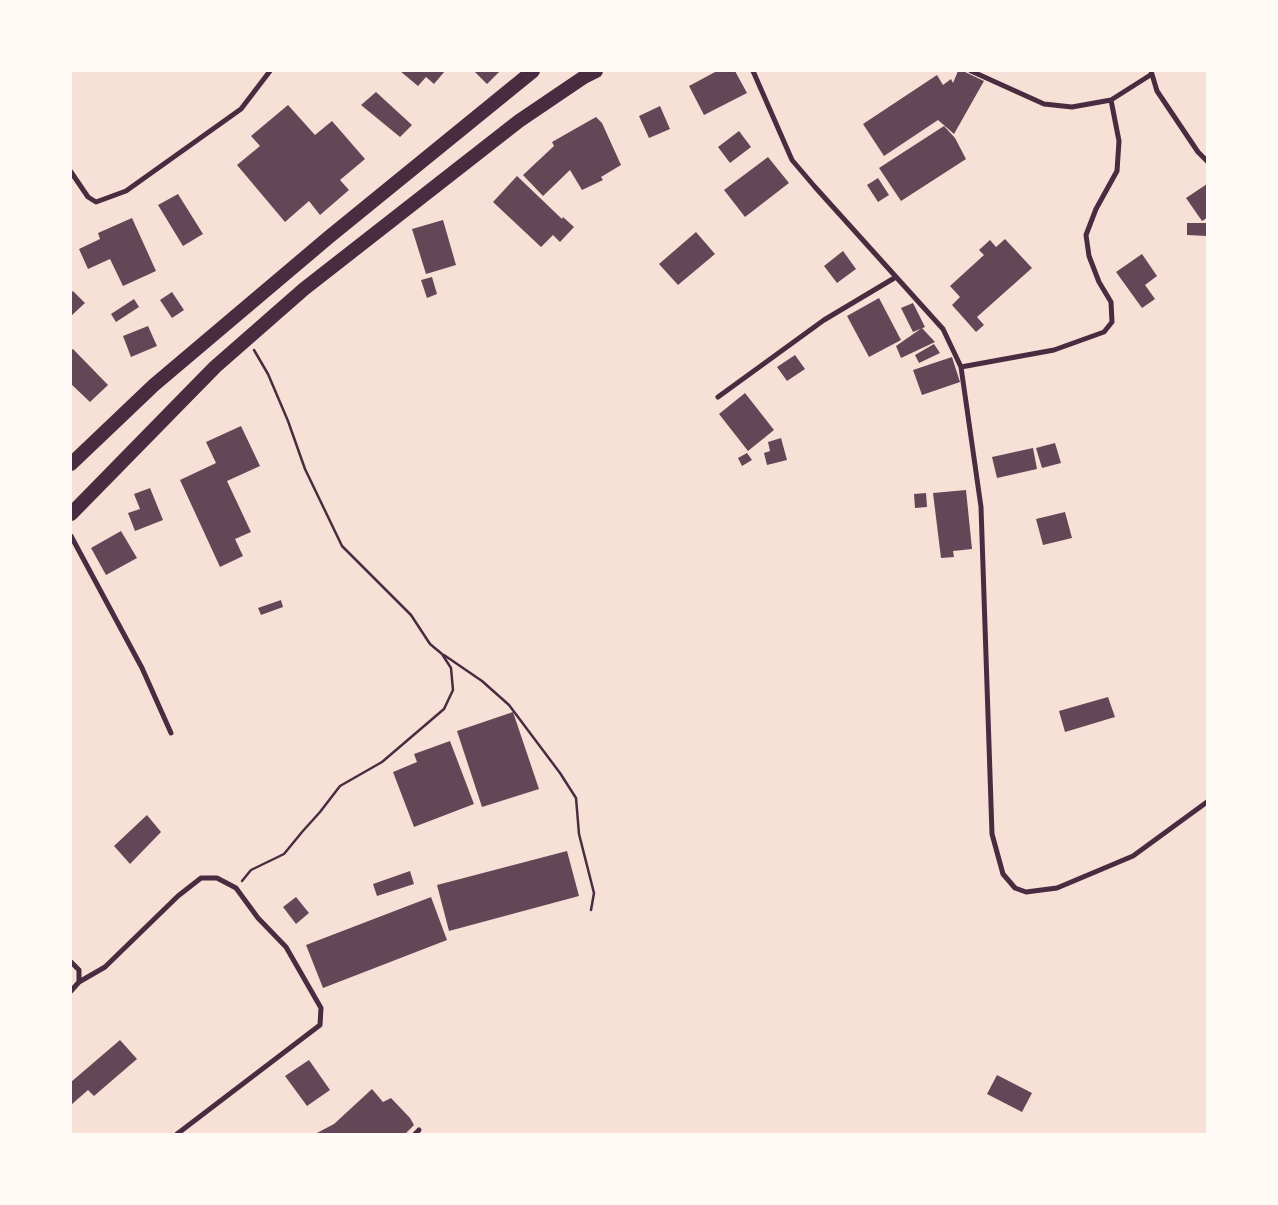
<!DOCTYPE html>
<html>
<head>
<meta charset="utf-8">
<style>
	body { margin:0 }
	#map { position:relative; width:1278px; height:1205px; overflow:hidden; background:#f7e1d7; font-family:Manrope,sans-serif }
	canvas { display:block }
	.frame { position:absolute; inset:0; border:72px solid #fffaf5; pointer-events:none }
</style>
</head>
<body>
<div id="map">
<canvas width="1278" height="1205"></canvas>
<div class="frame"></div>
</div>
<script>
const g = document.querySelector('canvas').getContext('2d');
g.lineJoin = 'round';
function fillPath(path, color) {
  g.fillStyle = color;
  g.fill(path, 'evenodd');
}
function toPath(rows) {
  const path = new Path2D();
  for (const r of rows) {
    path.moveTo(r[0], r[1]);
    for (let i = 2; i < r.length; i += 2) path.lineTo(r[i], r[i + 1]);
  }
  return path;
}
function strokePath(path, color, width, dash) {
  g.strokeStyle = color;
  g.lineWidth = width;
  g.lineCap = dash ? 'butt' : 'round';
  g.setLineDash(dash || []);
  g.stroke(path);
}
const building = toPath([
	[400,71,445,71,434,84,426,77,418,86],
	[474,71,500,71,487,84],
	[717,71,735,71,747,93,704,115,689,86],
	[958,71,963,71,984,81,954,134,938,120,884,156,863,124,937,75,943,85,951,79,953,83],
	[376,92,412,125,400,137,361,105],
	[288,105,315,135,332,121,365,159,340,180,349,190,320,215,309,201,285,222,237,165,260,146,251,136],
	[660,106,670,129,649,138,639,116],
	[596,117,602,123,621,165,601,177,603,180,582,190,570,170,543,196,523,175,554,146,552,142],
	[944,126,955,138,966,159,901,201,879,168],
	[739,131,751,147,730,163,718,147],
	[768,157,789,183,745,217,724,190],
	[517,176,562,219,563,217,574,227,560,242,553,235,541,247,493,202],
	[878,178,889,195,878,202,867,185],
	[1207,184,1207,218,1202,221,1186,198],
	[178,194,203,234,183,246,158,205],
	[132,218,156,271,123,286,110,259,88,269,79,249,100,239,98,233],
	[443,220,456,265,426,274,412,229],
	[1187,223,1207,223,1207,236,1187,235],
	[696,232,715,254,678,285,659,264],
	[1005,239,1032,268,977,317,984,325,976,332,952,305,960,297,950,286,984,255,979,250,990,240,996,247],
	[843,251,856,269,837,283,824,266],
	[1142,254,1157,276,1145,285,1155,299,1142,308,1116,272],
	[432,277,437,294,427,298,421,280],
	[73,291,85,303,71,316,71,293],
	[172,292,184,310,172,318,160,300],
	[879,298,901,340,869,357,847,316],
	[134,299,139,307,116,322,111,314],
	[913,303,925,327,913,332,901,308],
	[148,326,157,346,131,357,123,336],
	[922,328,935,342,901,358,896,346],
	[934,344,940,353,919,363,915,355],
	[73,349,108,385,90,402,71,384,71,350],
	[795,355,805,369,787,381,777,367],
	[952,357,960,382,922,395,913,370],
	[745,393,774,430,748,451,719,414],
	[241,426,260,466,227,481,251,532,235,539,243,556,220,567,180,480,216,463,206,442],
	[781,438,787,460,767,465,764,453,770,451,768,442],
	[1055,443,1061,463,1042,468,1036,448],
	[1033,448,1037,469,997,478,992,457],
	[747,453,752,460,742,466,738,458],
	[150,488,163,520,135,531,128,513,140,509,134,494],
	[966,490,972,549,953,551,954,557,941,558,933,493],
	[926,493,927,507,915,508,914,494],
	[1065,512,1072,538,1043,545,1036,519],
	[121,531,137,558,106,575,91,548],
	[281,600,283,607,261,615,258,608],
	[1108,697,1115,717,1065,732,1059,711],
	[513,712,539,789,482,807,457,731],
	[450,741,474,804,414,827,393,772,417,762,414,754],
	[147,815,161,832,130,864,114,846],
	[567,851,579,896,449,931,437,885],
	[410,871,414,884,377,896,373,884],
	[296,897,309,913,296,924,283,907],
	[431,897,447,940,323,988,306,945],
	[120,1040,137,1059,94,1096,88,1090,71,1105,71,1082],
	[309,1060,330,1090,307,1106,285,1076],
	[997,1075,1032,1093,1022,1112,987,1094],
	[372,1089,383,1102,391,1098,410,1118,414,1125,405,1134,315,1134,334,1124]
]);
const path = toPath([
	[444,655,482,681,509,705,560,773,576,798,579,834,594,893,591,910],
	[242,881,251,870,284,854,302,832,320,812,340,786,382,762,444,709,453,690,451,668,442,654,430,644,411,615,342,546,305,469,288,421,268,374,254,350]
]);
const minor = toPath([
	[753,71,792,160,815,187,943,329,961,367,981,507,992,834,1003,874,1015,888,1026,892,1057,888,1133,856,1207,802],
	[971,71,1044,104,1072,107,1111,100,1152,74],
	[1151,71,1157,91,1198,152,1207,161],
	[71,172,88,197,96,202,126,191,241,109,270,71],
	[961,367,1054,350,1104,332,1112,322,1111,302,1099,282,1089,256,1086,235,1096,209,1117,171,1119,141,1111,100],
	[718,397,824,320,896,277],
	[71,536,142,668,171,733],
	[71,962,79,970,79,982,71,991],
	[79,982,105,967,178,896,201,878,217,878,236,888,258,918,286,947,321,1008,320,1025,177,1134],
	[415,1134,419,1130]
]);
const trunk = toPath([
	[71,464,154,385,329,237,533,71],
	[71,514,215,367,304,289,519,121,584,77,596,71]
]);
fillPath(building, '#644757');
strokePath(path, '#4a2c40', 2.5);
strokePath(minor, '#4a2c40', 5);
strokePath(trunk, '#4a2c40', 14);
</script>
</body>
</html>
